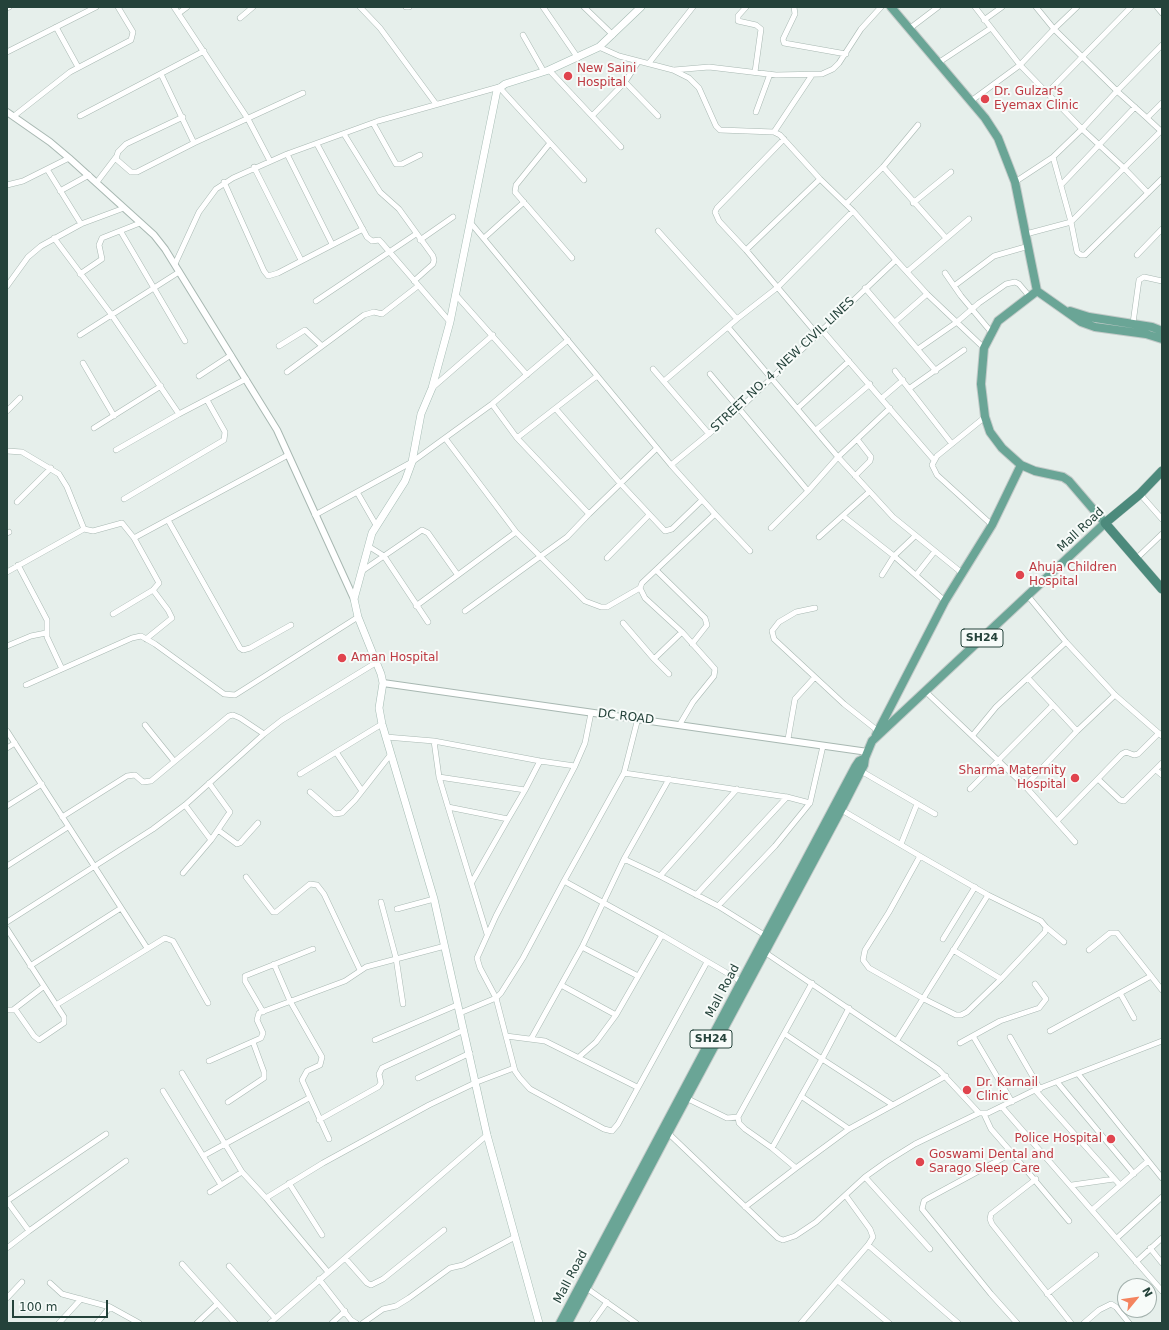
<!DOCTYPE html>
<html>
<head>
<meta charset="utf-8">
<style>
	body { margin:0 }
	#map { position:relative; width:1169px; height:1330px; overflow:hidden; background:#e6efeb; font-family:"DejaVu Sans",sans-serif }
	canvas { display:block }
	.frame { position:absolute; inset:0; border:8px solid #24423a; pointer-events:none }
	.north { position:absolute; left:1117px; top:1278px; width:40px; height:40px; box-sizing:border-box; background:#f7fbf9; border:1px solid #a3b1ad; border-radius:50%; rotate:61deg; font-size:11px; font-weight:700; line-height:16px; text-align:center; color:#24423a }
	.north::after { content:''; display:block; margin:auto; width:14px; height:18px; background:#f4845f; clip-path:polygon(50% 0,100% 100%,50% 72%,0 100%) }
	.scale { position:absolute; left:12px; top:1300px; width:96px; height:18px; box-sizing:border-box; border:2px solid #24423a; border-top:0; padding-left:5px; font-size:12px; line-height:14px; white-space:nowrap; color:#24423a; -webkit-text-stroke:3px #f7fbf9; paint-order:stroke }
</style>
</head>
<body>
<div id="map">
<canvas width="1169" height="1330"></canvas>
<div class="frame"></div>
<div class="north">N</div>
<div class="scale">100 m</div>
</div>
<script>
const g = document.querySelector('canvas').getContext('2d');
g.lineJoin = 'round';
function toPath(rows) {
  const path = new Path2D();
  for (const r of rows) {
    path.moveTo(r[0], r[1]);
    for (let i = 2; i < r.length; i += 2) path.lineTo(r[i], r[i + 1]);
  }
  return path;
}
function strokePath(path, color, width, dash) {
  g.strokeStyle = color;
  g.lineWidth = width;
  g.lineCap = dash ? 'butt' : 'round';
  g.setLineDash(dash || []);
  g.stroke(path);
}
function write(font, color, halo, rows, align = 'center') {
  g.font = font + ' "DejaVu Sans",sans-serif';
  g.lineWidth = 4;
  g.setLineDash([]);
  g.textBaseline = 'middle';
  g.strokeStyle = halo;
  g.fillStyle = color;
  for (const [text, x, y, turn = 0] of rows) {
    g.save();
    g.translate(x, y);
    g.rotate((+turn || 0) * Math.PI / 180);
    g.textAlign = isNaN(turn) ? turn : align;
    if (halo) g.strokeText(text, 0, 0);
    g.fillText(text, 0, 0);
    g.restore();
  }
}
const minor = toPath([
	[174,7,248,119,270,161],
	[360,7,380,28,436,104],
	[406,7,409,7],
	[543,7,578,58],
	[584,7,613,35],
	[746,7,738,16,738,21,756,25,761,29,755,72],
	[794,7,795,14,783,39,784,43,846,54],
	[1036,7,1054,29,1117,91,1082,129,1020,65,1054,29,1077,7],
	[1157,7,1162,13],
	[7,8,9,7],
	[179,13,187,7],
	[240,18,253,7],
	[984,20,1002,7],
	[56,27,78,67],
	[909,29,938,7],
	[523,35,544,72],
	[7,52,96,7],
	[649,63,693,7],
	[938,63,991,28],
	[549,70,621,147],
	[674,70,709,67,776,75,822,74,833,69,839,63,861,29,881,7],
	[161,74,194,143],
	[625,82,658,116],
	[1047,93,1131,7],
	[971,101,1020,65,975,7],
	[1162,103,1147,118,1162,132],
	[756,112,770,74],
	[593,115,625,82,638,62],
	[14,116,70,72,131,40,133,32,118,7],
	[80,116,204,51],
	[183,117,126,144,118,152,116,159,131,172,137,172,194,143,303,93],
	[1147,118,1117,91,1162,45],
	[373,123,396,164,402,164,420,155],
	[774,132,812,75],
	[344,134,380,192,399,209,433,256,434,260,433,264,414,281],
	[784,139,717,208,715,212,719,221,746,250,817,334],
	[550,143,516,185,515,192,572,258],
	[317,144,367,237,372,241,379,240,381,242,450,322],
	[287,154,332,244],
	[254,167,301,260],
	[883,167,946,238],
	[47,169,81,224],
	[97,182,116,157],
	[224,182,264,271,268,276,278,273,363,229],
	[1015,182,1053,157],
	[7,185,23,181,69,158],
	[1061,185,1135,107],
	[60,191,89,175],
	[1148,193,1124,168,1082,129,1053,157,1071,222,1124,168,1161,131],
	[913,203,951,172],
	[846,204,883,167,918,125],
	[470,222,671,465,739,409,896,260,853,211,820,179,780,135,774,132,720,130,716,126,699,88,689,78,673,70,619,56,599,47],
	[658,231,737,319],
	[121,232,185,341],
	[1026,234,1071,222,1077,252,1081,255,1085,255,1162,179],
	[54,238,111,314,179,414],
	[484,238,524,202],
	[420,240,453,217],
	[746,250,820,179],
	[1137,255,1162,229],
	[896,260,927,294,984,348],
	[175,264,199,212,216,189,233,178,287,154,378,121,499,87,584,180],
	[908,271,969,219],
	[945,273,961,296,992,333],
	[80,274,102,259,99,245,102,238,140,223],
	[7,286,28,257,41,246,81,224,124,208],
	[954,286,994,256,1029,246],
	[865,288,936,371],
	[456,295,527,375],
	[316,301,416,234],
	[895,322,927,294],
	[1133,323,1139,280,1144,277,1162,281],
	[728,327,838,457,893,517,962,573],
	[821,329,934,460],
	[80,335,179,272],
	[568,340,492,404,445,438,516,532,585,601,601,607,607,607,640,588],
	[279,346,305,330,322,346],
	[918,349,957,322,979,303,1006,284,1015,282,1019,284,1030,297],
	[83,363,114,416],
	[653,369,709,434],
	[895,371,952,444],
	[287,372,364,315,374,312,382,314,418,286],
	[710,374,808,491],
	[199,376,231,355],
	[664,381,737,319,778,287,853,211],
	[432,388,493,335],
	[910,388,964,350],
	[882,398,903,380],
	[492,404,517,438,589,514],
	[798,408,849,361],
	[556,409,620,483,665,531,672,529,702,500],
	[7,411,20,398],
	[985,417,937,456,932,465,937,475,992,525],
	[94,428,161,386],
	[816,430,870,384],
	[517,438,597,376],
	[116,450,179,414,246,379],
	[7,451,22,452,59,474,67,487,84,529,7,572],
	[671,465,715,514,642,583,640,588,645,598,682,632,715,669,714,676,693,702,680,724],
	[855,476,870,461,871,457,857,439],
	[357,492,376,525],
	[1140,494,1162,519],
	[124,499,224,440,225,432,207,400],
	[17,502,51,468],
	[715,514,750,551],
	[315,515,412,462,445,438],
	[843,516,894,556,945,601],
	[168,520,240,648,243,650,250,648,291,625],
	[771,528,808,491,838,457,890,408],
	[84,529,93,531,122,523,134,538],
	[7,533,9,532],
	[819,537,869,492],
	[368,546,384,556,428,622],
	[607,558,649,515],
	[1137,558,1162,534],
	[18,565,47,620,47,637,62,669],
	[656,570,705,618,707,625,692,644],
	[362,571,422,530,428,533,457,574],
	[882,575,894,556,915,536],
	[916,575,935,551],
	[1028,596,1066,642,1115,695,1162,736],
	[416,606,516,532],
	[815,608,796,612,779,622,772,631,774,639,844,704,878,731],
	[465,611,567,537,589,514,656,449],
	[113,614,153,590,159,583,134,538,288,455],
	[623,623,654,659,669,674],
	[146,639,172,618,168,610,153,590],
	[7,646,31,636,46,633],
	[654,659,682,632],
	[1028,678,1077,731],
	[26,685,132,638,141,636,155,644,224,694,235,695,358,617],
	[925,691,1025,786,1075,842],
	[638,718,624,773,564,881,662,935,744,983],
	[145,725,174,761],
	[7,731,147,948],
	[973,735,996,707,1066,642],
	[386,737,434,741,439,777,448,807,487,934],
	[788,739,795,699,815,677],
	[434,741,540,761,575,766,585,743,591,713],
	[7,748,15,743],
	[336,752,362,791],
	[575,766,496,916,477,958,480,968,496,998,515,1071,520,1078,530,1089,604,1129,612,1131,618,1124,707,962],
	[1156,770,1162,775],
	[861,771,935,814],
	[624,773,787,797,810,803],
	[300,774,382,724],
	[439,777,525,790,540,761],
	[1098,779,1120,800,1124,801,1162,763],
	[1025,786,1077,731,1115,695],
	[970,789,1053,705],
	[310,792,335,814,342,813,355,800,391,754],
	[185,805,211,840],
	[7,806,42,784],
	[448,807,508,819,525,790],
	[840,809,920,856],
	[62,817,127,776,135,775,143,782,151,781,229,716,233,715,240,718,264,734],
	[1057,821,1122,754,1126,752,1134,755,1138,754,1159,733],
	[218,830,237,844,240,843,258,823],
	[901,844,917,804],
	[920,856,988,895,1041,921,1046,927,1045,932,1001,979,967,1012,961,1015,956,1015,924,999,869,968,863,960,865,950,889,912,920,856],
	[624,859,660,876,718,906,766,936],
	[7,866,68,827],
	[183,873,211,840,230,812,209,783],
	[660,876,737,789],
	[246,877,273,912,276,912,310,884,317,885,324,894,360,970],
	[472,882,508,819],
	[696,895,787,797],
	[381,902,396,958,403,1004],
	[718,906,775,846,810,803,823,746],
	[397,909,434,899],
	[7,922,153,829,185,805,264,734,282,720,377,662],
	[1046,927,1064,942],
	[7,929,64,1017,64,1023,39,1040,34,1036,15,1009],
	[943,939,975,887],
	[582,947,638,976],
	[953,950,1001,979],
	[1089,950,1110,933,1117,933,1151,976],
	[763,951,938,1069,979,1113,988,1113,1035,1090,1162,1041],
	[274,964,290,1001,322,1057,320,1065,307,1071,302,1080,329,1139],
	[30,966,121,908],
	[561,985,616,1015,596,1042,579,1057],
	[56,1005,165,938,173,941,208,1003],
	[849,1008,822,1059,893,1105,946,1076],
	[7,1010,13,1010,43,987],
	[263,1012,245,981,245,976,313,949],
	[460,1013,496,998,501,993,523,958,564,881],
	[616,1015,662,935],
	[1134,1018,1120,993,1151,976,1162,990],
	[1050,1031,1120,993],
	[785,1034,822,1059,772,1148,745,1129,739,1123,738,1117,812,983],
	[506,1036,545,1041,637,1087],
	[973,1036,1012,1102],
	[1010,1037,1040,1089],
	[531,1039,582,947,624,859,669,779],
	[375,1040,457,1005],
	[897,1040,988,895],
	[960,1043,1000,1021,1039,1008,1046,999,1035,984],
	[209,1061,261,1038,263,1033,257,1020,259,1013,345,981,366,967,445,946],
	[182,1073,242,1172,266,1198,328,1272],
	[1079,1075,1162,1178],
	[418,1078,470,1053],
	[1058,1083,1134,1174],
	[1035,1090,1120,1185],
	[163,1091,221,1185],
	[801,1096,849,1129],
	[686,1098,727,1118,738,1117],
	[228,1102,264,1078,264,1072,253,1042],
	[1002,1107,1162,1291],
	[984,1114,991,1129,1012,1153,927,1199,924,1201,922,1209,991,1294,1017,1323],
	[319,1120,378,1087,381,1083,379,1074,382,1068,464,1030],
	[666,1131,778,1238,783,1240,795,1236,816,1222,865,1177,886,1162,915,1144,979,1113],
	[772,1148,796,1168,849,1129,893,1105],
	[1012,1153,1069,1221],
	[203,1156,309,1098],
	[865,1177,930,1249],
	[1036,1179,991,1214,990,1219,992,1224,1071,1323],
	[289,1183,322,1235],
	[1072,1185,1114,1179],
	[210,1192,242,1172],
	[266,1198,323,1163,429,1105,477,1082,514,1068],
	[7,1201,106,1134],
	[7,1201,29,1231],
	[745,1207,796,1168],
	[1092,1210,1148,1161],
	[1117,1238,1162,1197],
	[868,1245,958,1323],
	[7,1248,29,1231,126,1161],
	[1150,1248,1162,1263],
	[345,1258,367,1283,371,1285,383,1279,444,1230],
	[1136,1262,1162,1238],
	[182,1264,235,1323],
	[229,1266,275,1318],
	[319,1279,351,1320,356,1323],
	[838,1281,889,1323],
	[50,1283,62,1294,110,1307,139,1323],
	[585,1287,636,1323],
	[1047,1294,1096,1255],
	[7,1298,22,1282],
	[59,1323,81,1299],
	[97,1323,110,1307],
	[197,1323,217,1304],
	[270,1323,487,1135],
	[332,1323,345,1311],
	[363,1323,383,1309,396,1306,409,1298,450,1268,463,1265,515,1237],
	[592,1323,607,1302],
	[801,1323,868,1245,873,1237,870,1229,846,1196],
	[1084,1323,1099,1310,1111,1304,1116,1307,1129,1323]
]);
const tertiary = toPath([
	[7,112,50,142,69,158,154,235,165,249,277,430,354,599],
	[383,683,868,752]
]);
const secondary = toPath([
	[539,1323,487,1135,434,899,382,724,379,708,383,683,381,674,358,617,354,599,372,533,405,481,412,462,421,414,432,388,450,322,497,90,505,84,549,70,599,47,641,7]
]);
const primary = toPath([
	[891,7,985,118,998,138,1015,182,1037,291,1081,322,1095,327,1146,334,1162,339],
	[1070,311,1089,317,1152,327,1162,331],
	[876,735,945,601,992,525,1021,465],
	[560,1323,855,767,859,761,865,758],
	[568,1323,668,1133,841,810,864,765,865,758,872,741,1105,523,1069,481,1063,477,1035,471,1021,465,1002,448,990,432,985,417,981,384,984,348,998,321,1037,291]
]);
const trunk = toPath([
	[1162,471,1140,494,1105,523,1162,589]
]);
const markers = [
	[568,76,5,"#e0444e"],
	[985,99,5,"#e0444e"],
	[1020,575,5,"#e0444e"],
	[342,658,5,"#e0444e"],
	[1075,778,5,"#e0444e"],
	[967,1090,5,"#e0444e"],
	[1111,1139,5,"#e0444e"],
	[920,1162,5,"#e0444e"]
];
const shields = [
	[982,638,42],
	[711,1039,42]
];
const shieldNames = [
	["SH24",982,638],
	["SH24",711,1039]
];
const healthNames = [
	["New Saini",577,69],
	["Hospital",577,83],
	["Dr. Gulzar's",994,92],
	["Eyemax Clinic",994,106],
	["Ahuja Children",1029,568],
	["Hospital",1029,582],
	["Aman Hospital",351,658],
	["Sharma Maternity",1066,771,"right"],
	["Hospital",1066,785,"right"],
	["Dr. Karnail",976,1083],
	["Clinic",976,1097],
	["Police Hospital",1102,1139,"right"],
	["Goswami Dental and",929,1155],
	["Sarago Sleep Care",929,1169]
];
const streetNames = [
	["STREET NO. 4 ,NEW CIVIL LINES",783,365,-43],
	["Mall Road",1081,530,-43],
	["DC ROAD",626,717,7],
	["Mall Road",723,991,-62],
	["Mall Road",571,1277,-62]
];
strokePath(minor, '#a8b8b2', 6);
strokePath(tertiary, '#a8b8b2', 8);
strokePath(secondary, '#a4bbb3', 8);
strokePath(primary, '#c2cac8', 10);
strokePath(trunk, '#c2cac8', 10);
strokePath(minor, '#fff', 5);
strokePath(tertiary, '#fff', 6);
strokePath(secondary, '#fff', 7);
strokePath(primary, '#6aa596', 8);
strokePath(trunk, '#4c8a7c', 9);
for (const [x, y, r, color] of markers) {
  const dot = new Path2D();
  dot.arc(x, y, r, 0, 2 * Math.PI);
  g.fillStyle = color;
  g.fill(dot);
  strokePath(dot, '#f7fbf9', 1.5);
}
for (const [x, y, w] of shields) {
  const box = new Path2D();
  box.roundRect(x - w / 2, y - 9, w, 18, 3);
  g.fillStyle = '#f7fbf9';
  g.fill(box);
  strokePath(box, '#24423a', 1);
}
write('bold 11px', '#24423a', null, shieldNames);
write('12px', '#be3a42', '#f7fbf9', healthNames, 'left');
write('12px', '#24423a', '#f7fbf9', streetNames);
</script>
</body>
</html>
